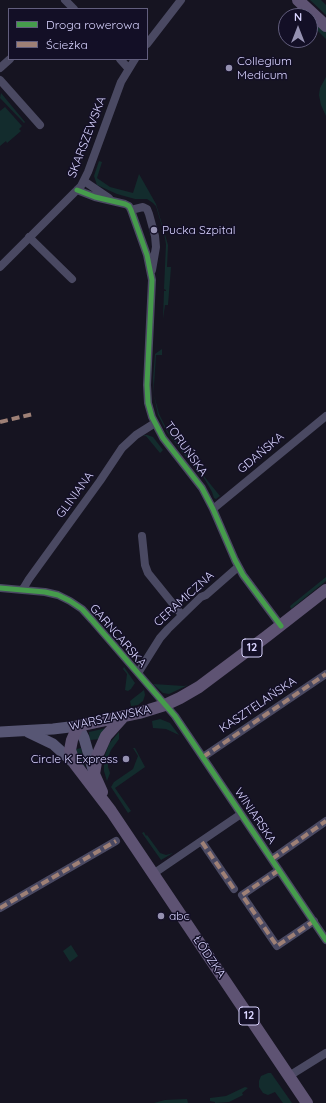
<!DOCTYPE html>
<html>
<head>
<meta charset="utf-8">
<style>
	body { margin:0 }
	#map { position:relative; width:326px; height:1103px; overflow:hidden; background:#161421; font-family:Quicksand,sans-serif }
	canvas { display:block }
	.legend { position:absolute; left:8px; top:8px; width:140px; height:52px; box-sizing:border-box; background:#130f26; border:1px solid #625e7d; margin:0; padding:5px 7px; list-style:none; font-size:12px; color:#d9d4ff }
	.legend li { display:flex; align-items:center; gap:8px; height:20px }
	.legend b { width:20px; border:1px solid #625e7d }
	.north { position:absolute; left:278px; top:8px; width:40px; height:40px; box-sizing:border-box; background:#130f26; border:1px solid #625e7d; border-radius:50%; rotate:0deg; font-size:11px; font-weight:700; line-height:16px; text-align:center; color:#d9d4ff }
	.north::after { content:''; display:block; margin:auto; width:14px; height:18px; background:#9591b1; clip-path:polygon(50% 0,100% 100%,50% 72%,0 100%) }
</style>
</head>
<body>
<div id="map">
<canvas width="326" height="1103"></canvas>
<ul class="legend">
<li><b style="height:5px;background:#469c4c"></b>Droga rowerowa</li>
<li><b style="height:5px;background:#9e8076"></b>Ścieżka</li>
</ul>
<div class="north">N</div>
</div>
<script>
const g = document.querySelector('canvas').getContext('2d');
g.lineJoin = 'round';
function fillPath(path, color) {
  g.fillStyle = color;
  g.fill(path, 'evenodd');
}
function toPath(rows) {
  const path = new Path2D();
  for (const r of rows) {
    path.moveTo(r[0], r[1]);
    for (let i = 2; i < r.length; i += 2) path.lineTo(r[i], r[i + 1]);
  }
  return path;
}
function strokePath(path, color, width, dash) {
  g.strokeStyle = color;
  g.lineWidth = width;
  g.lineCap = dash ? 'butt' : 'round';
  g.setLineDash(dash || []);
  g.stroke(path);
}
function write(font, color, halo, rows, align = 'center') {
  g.font = font + ' Quicksand,sans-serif';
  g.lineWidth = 3;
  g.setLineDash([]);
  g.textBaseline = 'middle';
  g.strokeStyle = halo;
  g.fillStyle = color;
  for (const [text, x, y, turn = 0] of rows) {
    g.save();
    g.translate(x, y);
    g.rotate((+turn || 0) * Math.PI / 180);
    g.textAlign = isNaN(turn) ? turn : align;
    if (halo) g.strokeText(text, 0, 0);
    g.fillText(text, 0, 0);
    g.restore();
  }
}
const green = toPath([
	[310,0,321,0,326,5,326,15],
	[310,16,326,32,326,39,310,23],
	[326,77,326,116,321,105,319,95,320,88],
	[1,93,25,122,24,123,0,98],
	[5,107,22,126,19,129,21,131,7,143,6,141,0,146,0,111],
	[99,161,102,162,97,178,110,187,133,193,139,174,156,204,168,245,167,267,171,267,168,305,165,305,163,319,164,291,166,291,166,290,164,289,166,244,164,233,156,206,153,203,147,199,135,199,117,194,97,185,94,176],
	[162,349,162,355,156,355,154,385,154,395,159,414,168,432,220,496,216,499,214,498,212,492,204,478,186,457,167,432,158,415,154,395,153,378,155,354],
	[142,435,147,435,153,437,163,450,160,453,146,436],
	[326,577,326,581,291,609,290,606],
	[124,667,135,683,131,689,128,691,125,690,127,674,123,669],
	[153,684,184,686,188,685,169,694,163,693],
	[144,690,145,695,143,701,138,705,131,706,130,701],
	[160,719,170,723,179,735,166,729,153,728,152,721],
	[107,728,100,739,90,740,89,732],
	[119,732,119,739,111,750,108,757,108,767,110,773,107,781,104,771,104,758,109,744],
	[81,748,86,772,73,750],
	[133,748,135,748,145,767,115,788,131,811,128,813,111,787,114,782,133,769,138,756],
	[144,832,146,836,147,835,160,853,166,855,173,853,161,860,142,833],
	[71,945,78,956,70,962,63,951],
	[268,1073,271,1073,292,1103,283,1103,275,1092,268,1095,263,1093,259,1087,259,1081,261,1076],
	[245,1087,248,1088,242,1093,243,1095,229,1102,215,1103,215,1102,210,1101,210,1098,226,1096],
	[187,1099,188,1103,154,1103,165,1100]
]);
const street = toPath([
	[65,0,74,9],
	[147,44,181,0],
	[120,59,128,68],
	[0,68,10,59],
	[0,80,40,125],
	[84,181,109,198],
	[77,190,95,197,125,204,129,206,131,210,147,255,152,280,147,385,148,403,152,417,163,438,202,488,213,509,235,560,243,575,281,626],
	[131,210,143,207,147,209,149,214,155,236,156,247,152,270],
	[29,237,72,279],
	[0,267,81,186,88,172,121,82,135,59],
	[213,509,326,416],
	[142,536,145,565,148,573,182,615],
	[0,588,45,592,58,595,70,601,82,609,92,620,175,716,326,940],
	[23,589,29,579,100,481,122,448,136,435,155,423],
	[138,673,160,638,168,629,201,597,206,595,238,567],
	[203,757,326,674],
	[202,842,234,889],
	[272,859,326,821],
	[279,870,242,895,277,946,314,921],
	[153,874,241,814],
	[0,908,116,841],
	[289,1076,326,1053]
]);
const secondary = toPath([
	[0,732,53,729,78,726,84,738,94,773],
	[28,732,53,744,75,764]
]);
const primary = toPath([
	[298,0,326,26],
	[102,792,94,774,97,756,106,736,124,716],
	[307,1103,111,811,75,764,70,750,72,740,78,726,139,713,165,705,180,698,199,687,267,636,326,590]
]);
const quiet = toPath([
	[0,422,33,414],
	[203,757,326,674],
	[202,842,234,889],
	[272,859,326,821],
	[279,870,242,895,277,946,314,921],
	[0,908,116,841]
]);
const cycleway = toPath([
	[77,190,95,197,125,204,129,206,131,210,147,255,152,280,147,385,148,403,152,417,163,438,202,488,213,509,235,560,243,575,281,626],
	[0,588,45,592,58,595,70,601,82,609,92,620,175,716,326,940]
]);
const markers = [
	[229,68,4,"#9591b1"],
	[154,230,4,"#9591b1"],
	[126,759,4,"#9591b1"],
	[161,916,4,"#9591b1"]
];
const shields = [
	[252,648,20],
	[249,1016,20]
];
const shieldNames = [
	["12",252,648],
	["12",249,1016]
];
const poiNames = [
	["Collegium",237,61],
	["Medicum",237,75],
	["Pucka Szpital",162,230],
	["Circle K Express",118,759,"right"],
	["abc",169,916]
];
const streetNames = [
	["SKARSZEWSKA",87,137,-69],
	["TORUŃSKA",186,449,54],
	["GDAŃSKA",261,453,-40],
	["GLINIANA",75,495,-54],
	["CERAMICZNA",184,599,-42],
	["GARNCARSKA",118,636,49],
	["KASZTELAŃSKA",258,705,-34],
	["WARSZAWSKA",110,718,-12],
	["WINIARSKA",255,816,56],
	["ŁÓDZKA",209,957,56]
];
fillPath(green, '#132c2d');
strokePath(street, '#4a4962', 8);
strokePath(secondary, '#575674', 11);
strokePath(primary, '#5e5373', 12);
strokePath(quiet, '#9e8076', 4, [8, 4]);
strokePath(cycleway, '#469c4c', 5);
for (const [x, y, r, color] of markers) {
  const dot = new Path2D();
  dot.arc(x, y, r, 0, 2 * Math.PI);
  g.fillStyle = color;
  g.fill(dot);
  strokePath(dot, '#130f26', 1.5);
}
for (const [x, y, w] of shields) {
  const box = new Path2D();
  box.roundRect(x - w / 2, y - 9, w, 18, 3);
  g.fillStyle = '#130f26';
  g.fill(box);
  strokePath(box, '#d9d4ff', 1);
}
write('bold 11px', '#d9d4ff', null, shieldNames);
write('12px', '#d9d4ff', '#130f26', poiNames, 'left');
write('12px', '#d9d4ff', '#130f26', streetNames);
</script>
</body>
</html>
